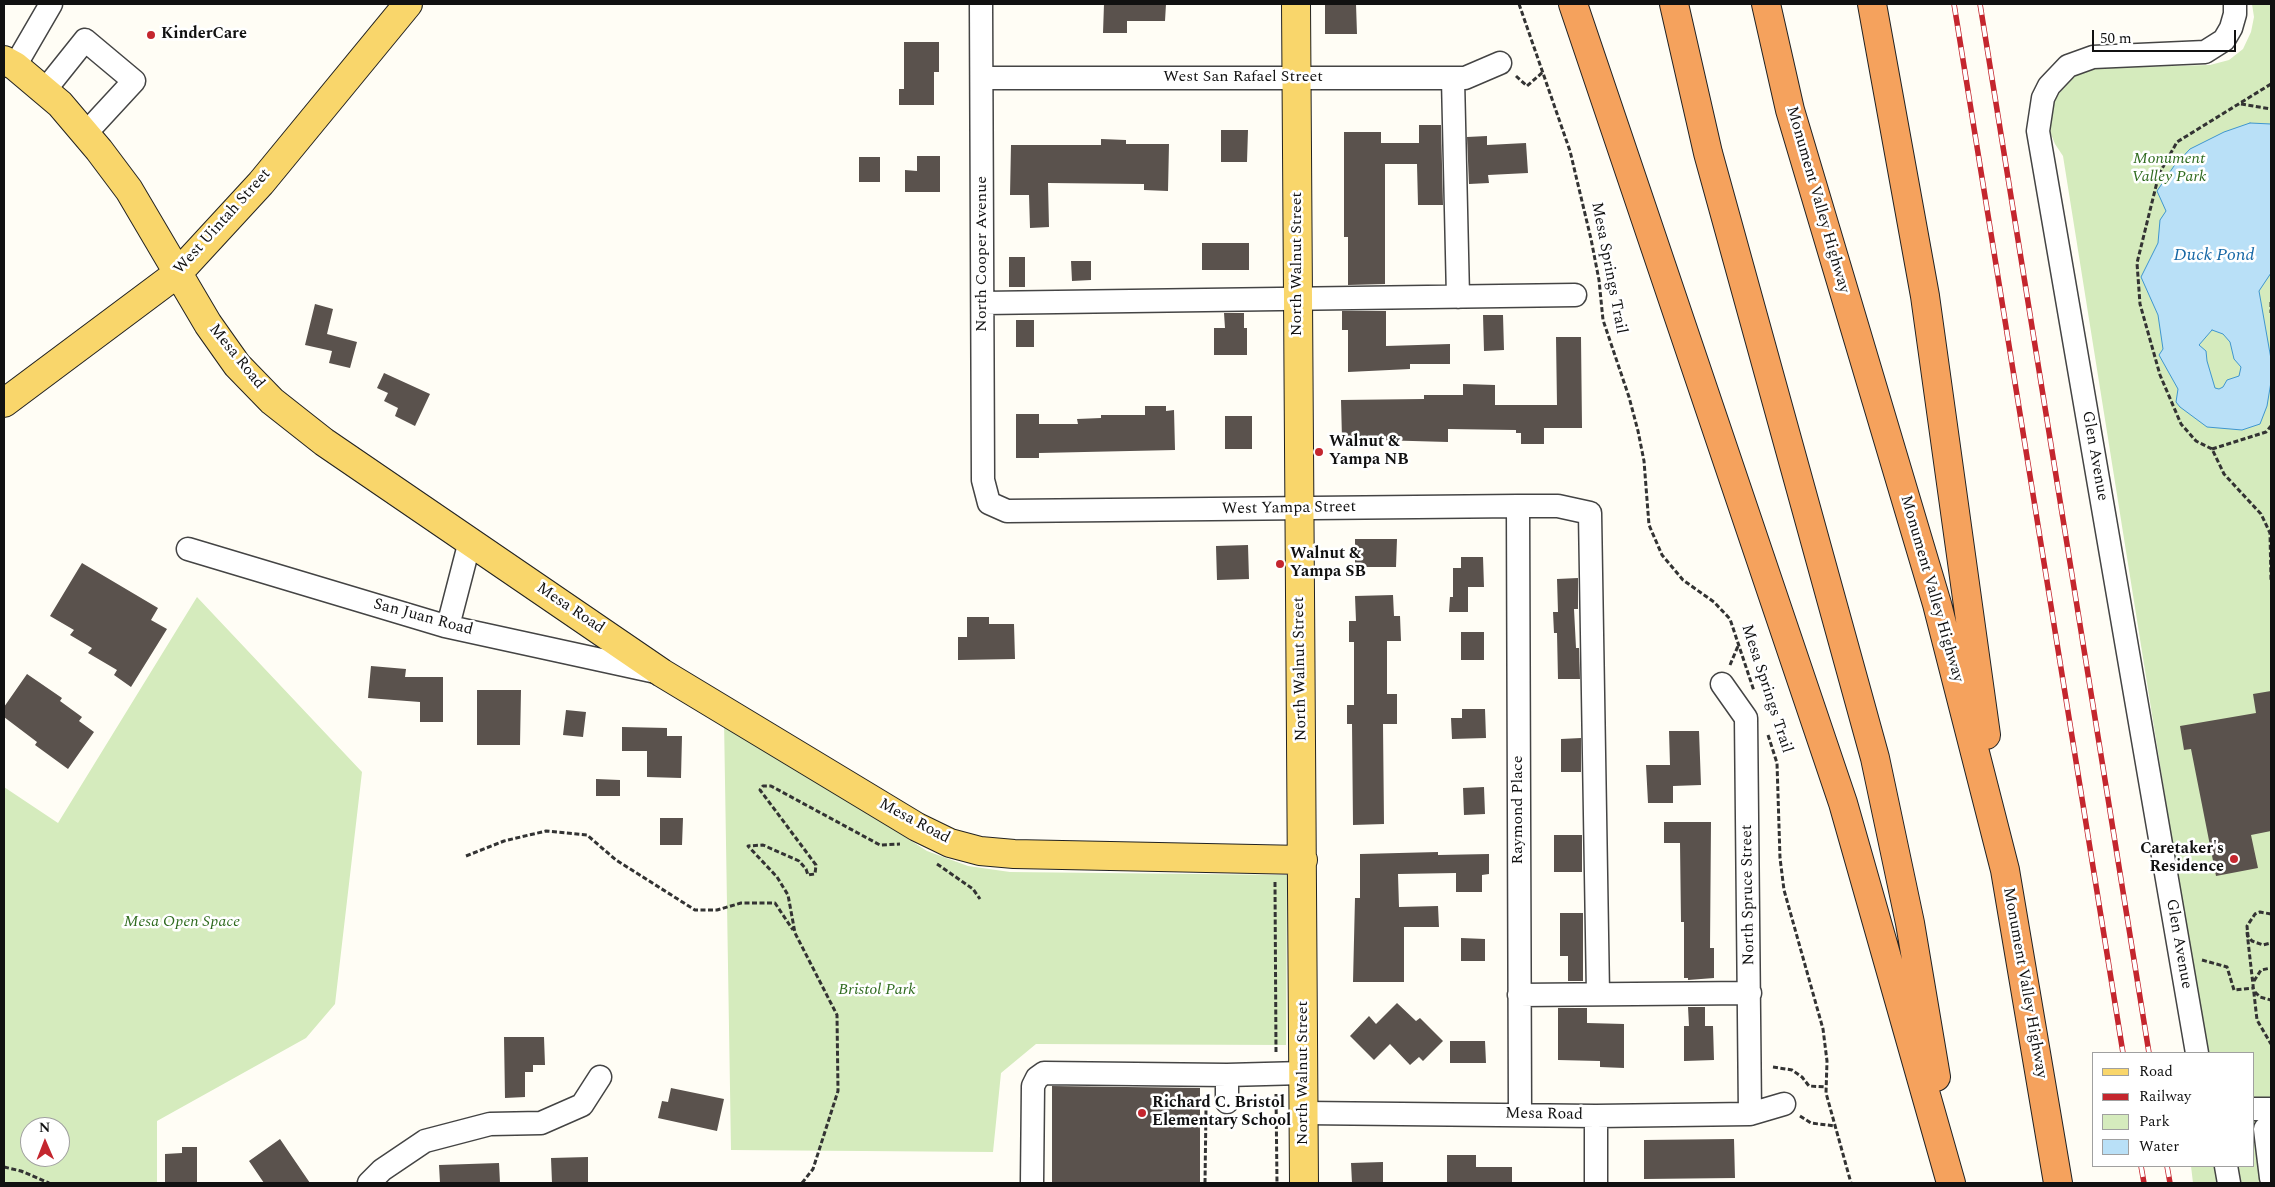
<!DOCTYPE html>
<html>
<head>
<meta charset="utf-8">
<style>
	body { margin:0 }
	#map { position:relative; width:2275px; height:1187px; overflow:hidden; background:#fffdf5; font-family:Spectral,serif }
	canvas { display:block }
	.frame { position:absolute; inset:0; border:5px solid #111; pointer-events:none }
	.legend { position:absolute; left:2092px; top:1052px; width:162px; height:115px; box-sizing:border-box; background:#fff; border:1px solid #a0a0a0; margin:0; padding:6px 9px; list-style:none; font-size:15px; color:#111 }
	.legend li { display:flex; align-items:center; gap:10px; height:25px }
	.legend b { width:25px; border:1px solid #a0a0a0 }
	.north { position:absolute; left:20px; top:1117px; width:50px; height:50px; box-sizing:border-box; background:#fff; border:1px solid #a0a0a0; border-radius:50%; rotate:359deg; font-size:14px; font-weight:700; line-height:20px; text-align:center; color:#111 }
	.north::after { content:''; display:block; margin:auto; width:18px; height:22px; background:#c4262e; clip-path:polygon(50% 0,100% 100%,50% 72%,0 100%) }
	.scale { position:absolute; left:2092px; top:30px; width:144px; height:22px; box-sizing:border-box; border:2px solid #111; border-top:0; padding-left:6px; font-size:15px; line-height:18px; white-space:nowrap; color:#111; -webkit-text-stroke:4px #fff; paint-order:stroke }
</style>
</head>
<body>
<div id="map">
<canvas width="2275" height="1187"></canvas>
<div class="frame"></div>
<ul class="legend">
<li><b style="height:6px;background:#f9d66b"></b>Road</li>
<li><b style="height:6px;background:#c4262e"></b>Railway</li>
<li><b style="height:14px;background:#d5ebbd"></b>Park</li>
<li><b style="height:14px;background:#b9e0f7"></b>Water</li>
</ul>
<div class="north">N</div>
<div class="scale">50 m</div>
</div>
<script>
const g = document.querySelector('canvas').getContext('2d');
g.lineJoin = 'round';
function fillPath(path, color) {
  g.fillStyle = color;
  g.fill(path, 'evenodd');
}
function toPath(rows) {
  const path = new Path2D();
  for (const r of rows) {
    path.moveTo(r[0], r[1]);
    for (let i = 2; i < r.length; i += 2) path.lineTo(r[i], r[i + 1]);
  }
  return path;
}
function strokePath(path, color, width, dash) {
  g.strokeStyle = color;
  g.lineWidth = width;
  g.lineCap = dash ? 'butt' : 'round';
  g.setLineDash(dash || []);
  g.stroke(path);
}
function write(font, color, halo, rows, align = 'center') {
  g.font = font + ' Spectral,serif';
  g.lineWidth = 5;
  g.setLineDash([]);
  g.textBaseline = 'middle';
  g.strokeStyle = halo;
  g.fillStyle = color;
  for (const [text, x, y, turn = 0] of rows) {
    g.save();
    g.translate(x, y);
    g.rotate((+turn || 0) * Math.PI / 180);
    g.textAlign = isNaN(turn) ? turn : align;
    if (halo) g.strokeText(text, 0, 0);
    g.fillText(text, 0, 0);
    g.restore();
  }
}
const green = toPath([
	[2252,4,2271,4,2271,1183,2193,1183,2191,1166,2254,1166,2254,1053,2206,1053,2063,156,2055,144,2049,129,2054,99,2075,76,2093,68,2210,65,2229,60,2243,49,2251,32,2254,17],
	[197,597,362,772,335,1004,306,1038,157,1121,157,1183,4,1183,4,787,58,823],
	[30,1127,60,1127,60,1157,30,1157],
	[724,720,927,851,968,866,1010,872,1287,875,1286,1045,1036,1044,1001,1073,993,1152,731,1150]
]);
const water = toPath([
	[2250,123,2271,124,2271,273,2259,291,2271,359,2271,382,2267,406,2260,424,2242,430,2207,427,2180,407,2176,402,2178,389,2159,355,2163,349,2158,315,2141,277,2158,243,2160,220,2166,211,2157,191,2174,166,2190,149,2224,132,2250,123],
	[2212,330,2223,334,2230,342,2234,359,2241,367,2239,376,2227,380,2223,387,2219,389,2215,388,2207,361,2206,351,2199,345,2212,330]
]);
const building = toPath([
	[1104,4,1166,4,1165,21,1127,21,1127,33,1103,33],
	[1325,4,1356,4,1357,34,1325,34],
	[904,42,939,42,939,72,934,72,934,105,899,105,899,89,904,89],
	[1419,125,1441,125,1443,205,1418,205,1417,164,1385,164,1385,284,1348,285,1348,237,1344,237,1344,132,1381,132,1381,143,1419,143],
	[1221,130,1248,130,1247,162,1221,162],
	[1487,136,1487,145,1526,143,1528,173,1488,175,1489,183,1469,184,1467,137],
	[1101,139,1126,140,1126,144,1169,144,1168,191,1144,190,1144,184,1048,183,1049,227,1030,228,1029,195,1010,195,1011,145,1101,145],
	[917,156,940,156,940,192,905,192,905,170,917,171],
	[859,157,880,157,880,182,859,182],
	[1202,243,1249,243,1249,270,1202,270],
	[1009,257,1025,257,1025,287,1009,287],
	[1071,261,1091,261,1091,280,1072,281],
	[315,304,333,309,327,334,357,342,350,368,329,363,332,351,305,345],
	[1342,311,1386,311,1386,346,1450,344,1450,364,1410,364,1410,369,1348,372,1348,330,1342,330],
	[1224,313,1244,313,1244,328,1247,328,1247,355,1214,355,1214,328,1225,328],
	[1483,315,1503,315,1504,350,1484,351],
	[1016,320,1034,320,1034,347,1016,347],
	[1556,337,1581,337,1582,428,1544,428,1544,444,1521,444,1521,433,1516,433,1516,430,1448,429,1448,442,1342,439,1341,400,1424,399,1424,395,1463,395,1463,384,1495,385,1495,405,1557,405],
	[384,373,430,394,415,426,395,416,398,408,384,401,388,393,377,388],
	[1145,406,1166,406,1166,411,1174,410,1175,450,1039,453,1039,458,1016,458,1016,414,1039,414,1039,424,1078,424,1077,419,1101,418,1101,415,1145,415],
	[1225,416,1252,416,1252,449,1225,449],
	[1355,539,1397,539,1396,567,1355,567],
	[1248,545,1249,579,1217,580,1216,546],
	[1461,557,1483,557,1484,587,1468,587,1468,612,1449,612,1450,597,1453,597,1453,568,1461,568],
	[82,563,158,608,151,620,167,629,131,687,114,675,117,670,88,653,92,648,70,635,74,630,50,616],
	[1578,578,1578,609,1574,609,1576,648,1579,648,1580,679,1558,679,1557,633,1554,633,1553,612,1558,612,1557,579],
	[1393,595,1394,616,1400,616,1401,641,1387,641,1387,694,1397,694,1397,724,1383,724,1384,824,1353,825,1352,724,1347,724,1347,705,1354,705,1354,642,1349,642,1349,621,1356,621,1355,596],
	[967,617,989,617,989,624,1014,624,1015,659,958,660,958,637,967,637],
	[1461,632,1484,632,1484,660,1461,660],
	[371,666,406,669,405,677,443,677,443,722,420,722,420,702,368,698],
	[27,674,62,698,60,701,82,717,79,721,94,732,68,769,35,745,37,742,4,717,4,707],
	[477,690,521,690,520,745,477,745],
	[2271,691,2271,831,2251,835,2258,868,2216,876,2191,749,2184,750,2180,726,2256,713,2253,694],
	[1462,709,1485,709,1486,738,1452,739,1451,718,1462,718],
	[566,710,586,712,583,737,563,735],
	[622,727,667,728,667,736,682,736,681,778,647,777,647,751,622,751],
	[1669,731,1699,731,1701,785,1673,786,1673,803,1648,803,1646,765,1670,765],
	[1581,738,1581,772,1561,772,1561,739],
	[596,779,620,780,620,796,596,796],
	[1484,787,1485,814,1464,815,1463,788],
	[660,818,683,818,682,845,660,845],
	[1664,822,1711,822,1710,948,1714,948,1714,978,1688,980,1688,978,1684,978,1684,922,1681,922,1680,843,1664,843],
	[1554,835,1582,835,1582,872,1554,872],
	[1438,852,1438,855,1489,854,1489,874,1482,875,1482,892,1456,892,1456,873,1398,874,1399,907,1438,906,1439,927,1404,927,1404,982,1353,982,1355,898,1360,898,1360,854],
	[1560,913,1583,913,1583,981,1568,981,1568,956,1560,956],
	[1461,938,1485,939,1485,961,1461,961],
	[1397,1003,1416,1021,1420,1018,1443,1041,1423,1061,1419,1057,1410,1065,1390,1044,1374,1060,1350,1036,1369,1016,1376,1024],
	[1688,1007,1705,1007,1705,1026,1713,1026,1714,1060,1684,1061,1684,1026,1689,1026],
	[1558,1008,1587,1008,1587,1023,1624,1024,1624,1068,1600,1067,1600,1061,1558,1060],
	[504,1037,544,1037,545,1065,533,1065,533,1072,525,1072,525,1097,505,1098],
	[1450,1041,1485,1041,1486,1063,1450,1063],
	[1052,1086,1200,1088,1200,1183,1052,1183],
	[671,1088,724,1099,717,1131,658,1118,662,1101,668,1102],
	[280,1139,310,1183,264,1183,249,1161],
	[1734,1139,1735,1178,1644,1179,1644,1140],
	[182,1147,197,1147,197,1183,165,1183,165,1154,182,1153],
	[1447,1155,1476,1155,1476,1167,1512,1167,1512,1183,1447,1183],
	[588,1157,588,1183,552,1183,551,1158],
	[1383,1162,1383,1183,1352,1183,1351,1163],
	[499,1163,500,1183,440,1183,439,1165]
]);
const path = toPath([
	[1519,4,1570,151,1591,239,1599,280,1603,320,1629,397,1638,431,1644,461,1649,525,1662,555,1683,580,1714,602,1730,619,1754,691],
	[1516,76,1527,86,1543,72],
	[2271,84,2177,142,2159,174,2137,263,2140,304,2160,375,2181,424,2196,441,2212,449,2224,474,2261,514,2270,533,2271,581],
	[2241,104,2271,109],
	[2271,302,2271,313],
	[2212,449,2266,432,2271,426],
	[1730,665,1738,646],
	[1768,735,1777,763,1780,858,1784,890,1823,1029,1827,1061,1826,1093,1851,1183],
	[466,856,504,841,546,831,587,835,616,860,695,910,717,910,741,903,775,903,793,930],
	[937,864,973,889,980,899],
	[1275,882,1276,1053],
	[2271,914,2260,912,2255,914,2247,926,2248,936,2252,941,2263,945,2271,943],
	[2247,932,2257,1020,2271,1044],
	[2202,960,2227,967,2234,990,2254,988],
	[2254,981,2261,970,2271,968],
	[2255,992,2260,997,2271,1000],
	[1773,1067,1792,1070,1802,1077,1809,1086,1826,1087],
	[1276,1094,1277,1183],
	[1800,1116,1811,1123,1835,1126],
	[4,1167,21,1171,49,1183],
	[802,1183,813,1169,838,1091,837,1015,795,933,788,895,777,877,748,846,763,845,799,861,806,869,808,875,815,874,816,865,760,790,763,786,771,786,880,845,900,844],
	[1205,1183,1206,1109]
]);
const minor = toPath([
	[981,4,983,480,989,503,1007,511,1518,506,1558,506,1590,513,1598,994],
	[15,66,51,4],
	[983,78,1465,78,1500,63],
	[1453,79,1458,297],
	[45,90,85,40,134,81,86,133],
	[983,303,1575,295],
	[1518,506,1520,1115],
	[188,549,445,626,656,672],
	[448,626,470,541],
	[1722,684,1746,718,1750,1114],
	[1519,995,1750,993],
	[2197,1053,2038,131,2043,98,2049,86,2068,66,2093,57,2205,52,2224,40,2231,28,2235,14,2235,4],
	[1227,1102,1227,1075,1303,1073],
	[2254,1109,2271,1109],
	[1304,1113,1596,1116,1750,1114,1784,1104],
	[2265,1129,2271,1178],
	[2226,1166,2229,1183],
	[369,1183,382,1170,425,1141,490,1124,541,1123,582,1105,600,1077],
	[1032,1183,1033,1086,1037,1078,1044,1073,1227,1075],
	[1596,1183,1596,1116]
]);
const major = toPath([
	[1296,4,1304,1183],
	[4,60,15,66,60,104,99,150,129,190,208,324,237,365,272,401,324,442,662,673,917,827,950,843,980,851,1014,854,1303,860],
	[4,403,178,273,261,183,408,4]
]);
const highway = toPath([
	[1573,4,1843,803,1951,1183],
	[1674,4,1708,153,1875,758,1910,923,1936,1077],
	[1766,4,1790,110,1937,604,2005,870,2058,1183],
	[1872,4,1925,296,1986,735]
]);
const rail = toPath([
	[1954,4,2123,1053],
	[1980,4,2149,1053],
	[2141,1166,2144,1183],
	[2167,1166,2170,1183]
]);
const markers = [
	[151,35,5,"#c4262e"],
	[1319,452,5,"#c4262e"],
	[1280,564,5,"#c4262e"],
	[2234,859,5,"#c4262e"],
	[1142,1113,5,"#c4262e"]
];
const poiNames = [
	["KinderCare",161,35],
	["Walnut &",1329,443],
	["Yampa NB",1329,461],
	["Walnut &",1290,555],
	["Yampa SB",1290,573],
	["Caretaker's",2224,850,"right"],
	["Residence",2224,868,"right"],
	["Richard C. Bristol",1152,1104],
	["Elementary School",1152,1122]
];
const streetNames = [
	["West San Rafael Street",1243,78],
	["Monument Valley Highway",1817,200,74],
	["West Uintah Street",223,222,-48],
	["North Cooper Avenue",983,254,-90],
	["North Walnut Street",1298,264,-90],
	["Mesa Springs Trail",1608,268,79],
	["Mesa Road",236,357,51],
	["Glen Avenue",2094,456,80],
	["West Yampa Street",1289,509,-1],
	["Monument Valley Highway",1931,589,74],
	["Mesa Road",570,609,34],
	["San Juan Road",423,618,15],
	["North Walnut Street",1301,669,-91],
	["Mesa Springs Trail",1766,689,72],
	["Raymond Place",1519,810,-90],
	["Mesa Road",914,822,28],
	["North Spruce Street",1749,895,-91],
	["Glen Avenue",2178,944,80],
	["Monument Valley Highway",2024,983,80],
	["North Walnut Street",1304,1073,-90],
	["Mesa Road",1544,1115,1]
];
const parkNames = [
	["Monument",2169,160],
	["Valley Park",2169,178],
	["Mesa Open Space",182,923],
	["Bristol Park",877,991]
];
const waterNames = [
	["Duck Pond",2214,256]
];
fillPath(green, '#d5ebbd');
fillPath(water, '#b9e0f7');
strokePath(water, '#3f96cf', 1);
fillPath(building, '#5a524d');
strokePath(minor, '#444', 25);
strokePath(major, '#222', 30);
strokePath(highway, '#222', 30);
strokePath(path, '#333', 3, [5, 2.5]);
strokePath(minor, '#fff', 22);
strokePath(major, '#f9d66b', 28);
strokePath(highway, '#f5a25d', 28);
strokePath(rail, '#c4262e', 5.5);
strokePath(rail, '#fff', 4, [11]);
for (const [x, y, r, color] of markers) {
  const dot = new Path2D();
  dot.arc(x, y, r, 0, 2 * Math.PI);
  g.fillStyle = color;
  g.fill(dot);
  strokePath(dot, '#fff', 2);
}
write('bold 16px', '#111', '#fff', poiNames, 'left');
write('16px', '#111', '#fff', streetNames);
write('italic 16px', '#2f6b1f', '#fff', parkNames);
write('italic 18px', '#1768a6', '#fff', waterNames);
</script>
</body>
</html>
